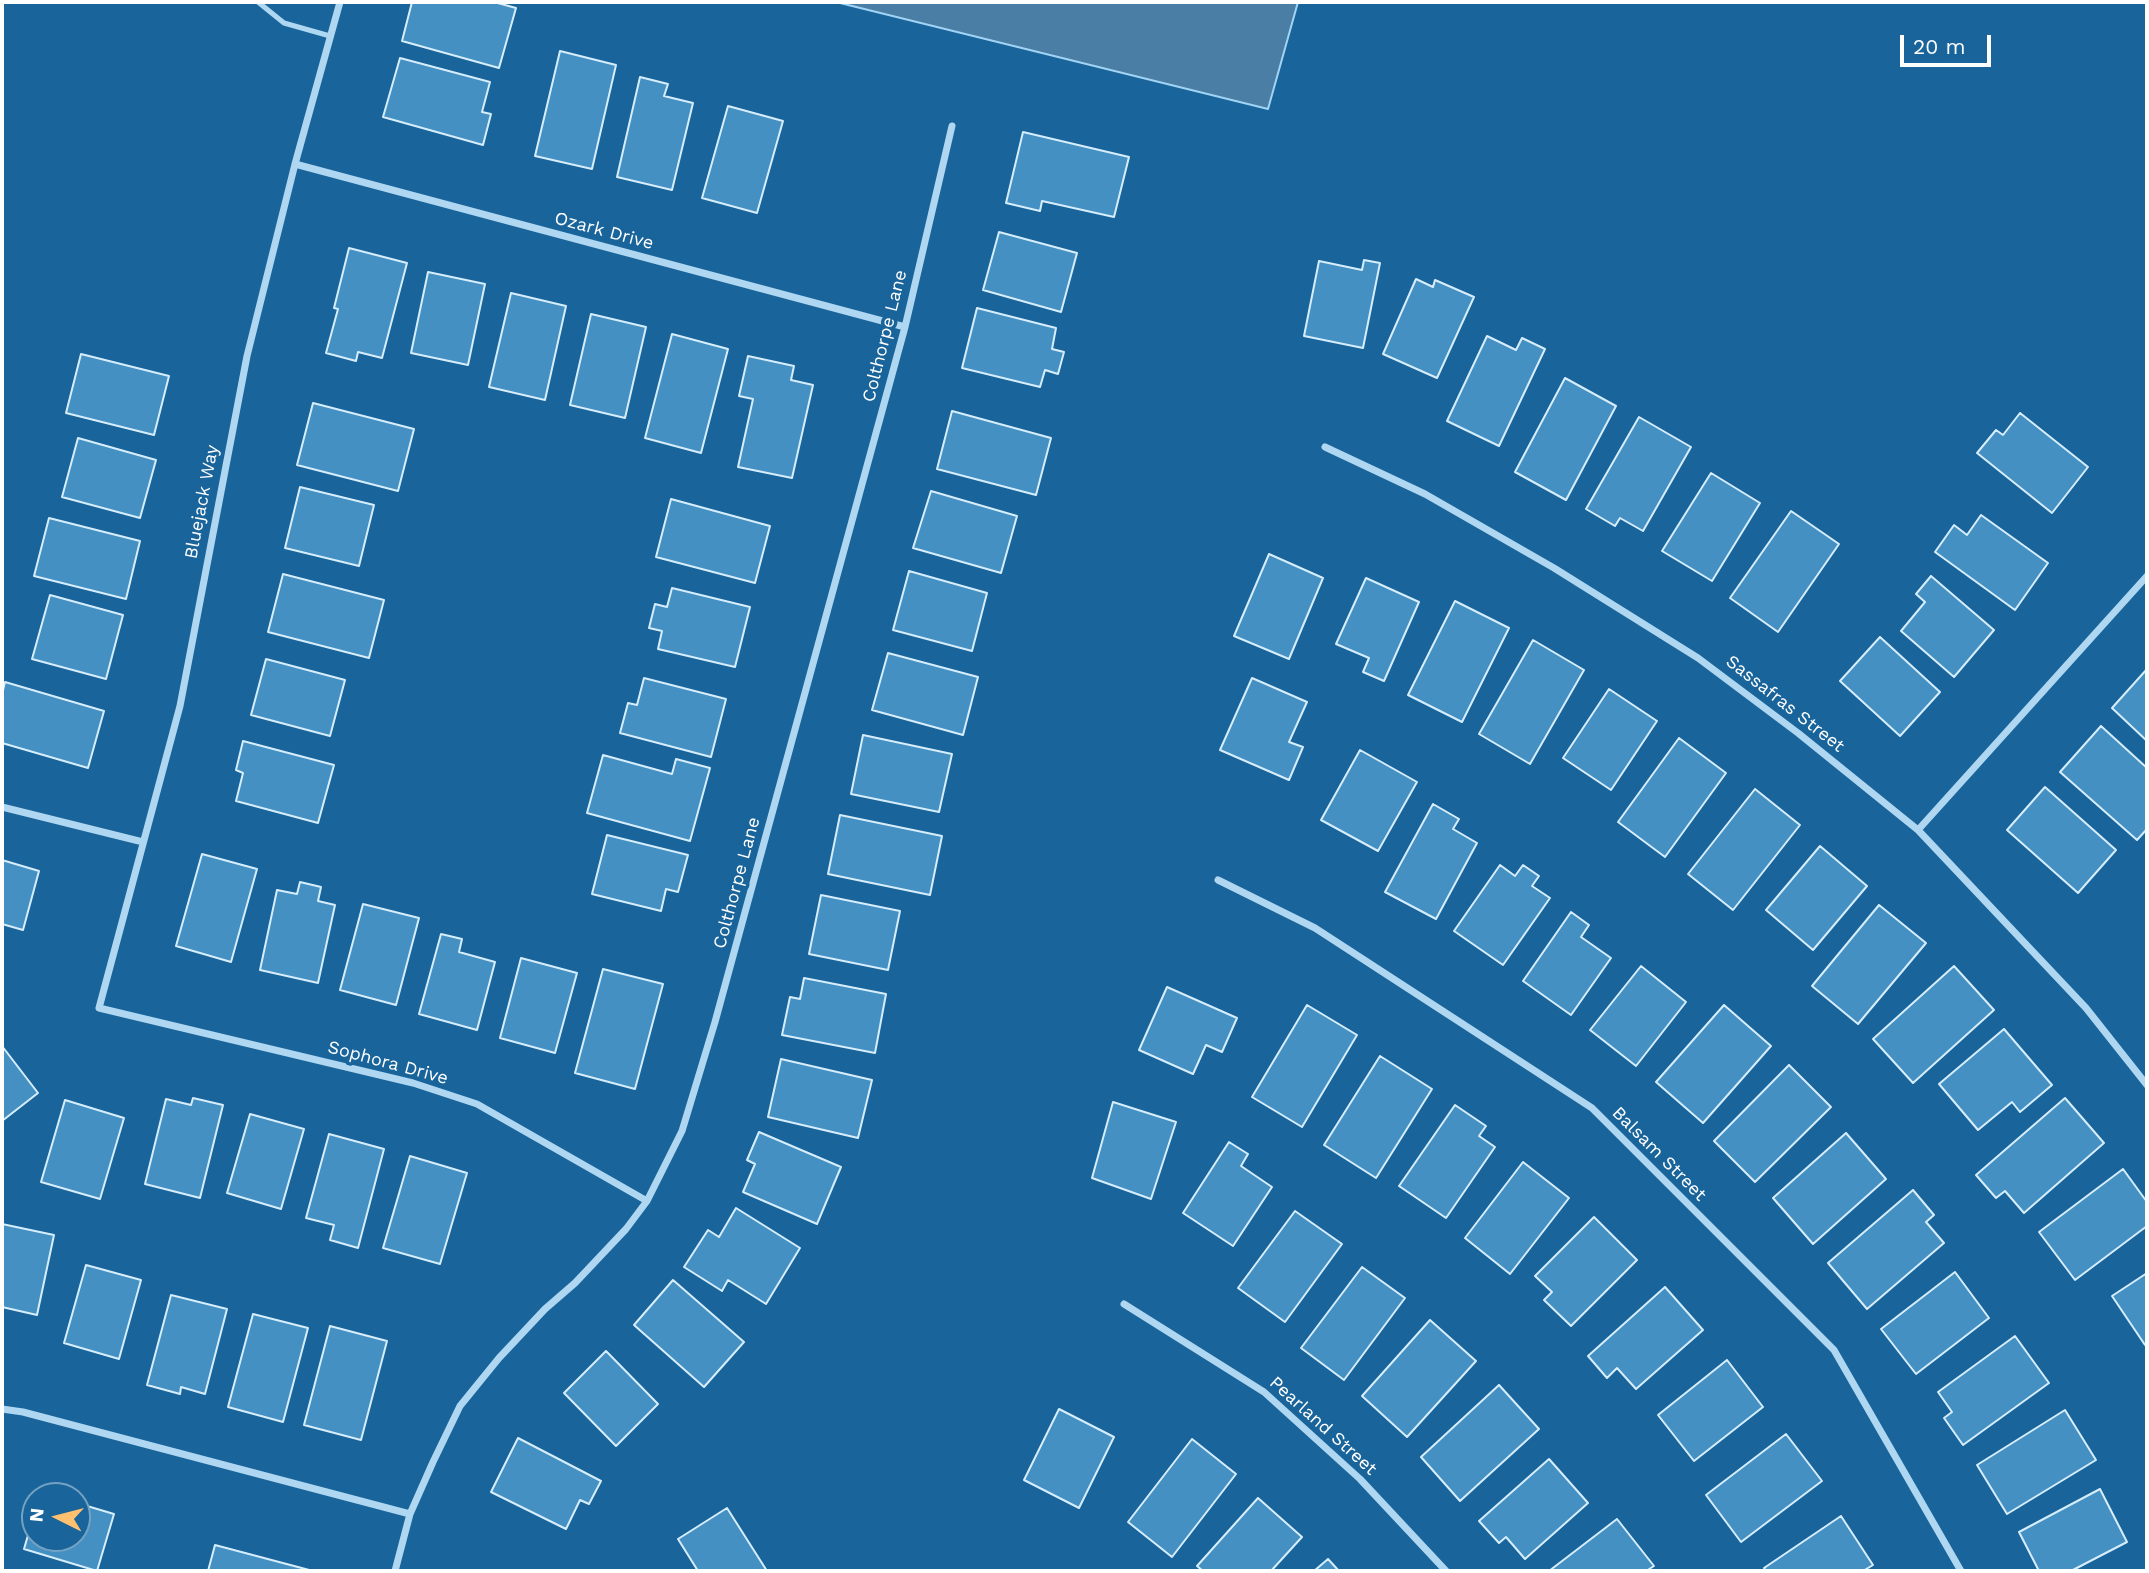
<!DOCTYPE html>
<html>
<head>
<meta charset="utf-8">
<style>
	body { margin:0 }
	#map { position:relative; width:2149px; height:1573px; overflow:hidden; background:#19649a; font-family:"Work Sans",sans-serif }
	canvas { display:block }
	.frame { position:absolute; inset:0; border:4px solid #fff; pointer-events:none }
	.north { position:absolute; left:21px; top:1482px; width:70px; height:70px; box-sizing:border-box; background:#19649a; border:2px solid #75a2c2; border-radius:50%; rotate:276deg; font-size:19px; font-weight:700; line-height:28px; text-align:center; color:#fff }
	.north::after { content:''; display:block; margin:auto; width:24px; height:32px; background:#ffc06f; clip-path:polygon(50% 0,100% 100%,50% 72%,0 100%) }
	.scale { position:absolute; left:1900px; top:35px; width:91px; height:32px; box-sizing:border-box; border:4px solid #fff; border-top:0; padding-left:9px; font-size:21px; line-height:24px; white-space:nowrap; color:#fff; -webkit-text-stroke:5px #19649a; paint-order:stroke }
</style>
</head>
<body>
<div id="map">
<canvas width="2149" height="1573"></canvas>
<div class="frame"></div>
<div class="north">N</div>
<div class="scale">20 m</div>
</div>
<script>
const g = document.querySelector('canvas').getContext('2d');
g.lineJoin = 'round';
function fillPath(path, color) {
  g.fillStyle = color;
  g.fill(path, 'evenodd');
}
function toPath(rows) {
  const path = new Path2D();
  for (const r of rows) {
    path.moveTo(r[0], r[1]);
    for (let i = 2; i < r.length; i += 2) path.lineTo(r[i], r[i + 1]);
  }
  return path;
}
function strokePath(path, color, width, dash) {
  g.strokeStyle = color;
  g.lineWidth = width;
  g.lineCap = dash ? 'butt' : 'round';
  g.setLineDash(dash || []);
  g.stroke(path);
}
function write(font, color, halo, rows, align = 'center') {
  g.font = font + ' "Work Sans",sans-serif';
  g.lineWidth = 7;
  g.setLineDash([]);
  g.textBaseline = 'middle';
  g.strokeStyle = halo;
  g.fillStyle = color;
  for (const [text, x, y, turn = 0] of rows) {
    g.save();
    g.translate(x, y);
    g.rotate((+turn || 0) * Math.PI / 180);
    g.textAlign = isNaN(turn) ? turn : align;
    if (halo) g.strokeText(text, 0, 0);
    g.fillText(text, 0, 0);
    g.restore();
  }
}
const water = toPath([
	[836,2,1298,2,1268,109,836,2]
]);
const building = toPath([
	[412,2,494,2,516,8,499,68,402,41,412,2],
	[560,51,616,65,592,169,535,156,560,51],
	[400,58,490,82,482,112,491,114,483,145,383,117,400,58],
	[640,77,668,84,664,96,693,103,672,190,617,177,640,77],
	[728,106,783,121,757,213,702,198,728,106],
	[1023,132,1129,157,1114,217,1042,201,1040,211,1006,203,1023,132],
	[999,232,1077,253,1061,312,983,290,999,232],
	[349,248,407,263,382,358,358,352,356,361,326,353,338,309,334,308,349,248],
	[1364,260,1380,263,1363,348,1304,336,1319,261,1362,270,1364,260],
	[428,272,485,284,468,365,411,353,428,272],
	[1416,279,1433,287,1435,280,1474,297,1437,378,1383,354,1416,279],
	[511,293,566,306,545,400,489,387,511,293],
	[977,308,1056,328,1052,349,1064,352,1058,374,1045,370,1040,387,962,368,977,308],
	[591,314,646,327,625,418,570,405,591,314],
	[672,334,728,349,701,453,645,438,672,334],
	[1487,336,1516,350,1522,338,1545,349,1499,446,1447,421,1487,336],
	[81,354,169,376,154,435,66,413,81,354],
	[748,356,794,366,791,380,813,385,792,478,738,467,753,399,739,396,748,356],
	[1565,378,1616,406,1566,500,1515,472,1565,378],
	[313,403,414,429,398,491,297,465,313,403],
	[952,411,1051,438,1036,495,937,469,952,411],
	[2020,413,2088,467,2052,513,1977,453,1996,430,2003,435,2020,413],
	[1639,417,1691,447,1643,531,1620,518,1615,526,1586,509,1639,417],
	[78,438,156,460,140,518,62,497,78,438],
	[1711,473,1760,503,1712,581,1662,551,1711,473],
	[300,487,374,505,359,566,285,548,300,487],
	[931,491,1017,516,1001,573,913,548,931,491],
	[671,499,770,526,755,583,656,557,671,499],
	[1791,511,1839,544,1778,632,1730,598,1791,511],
	[1981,515,2048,563,2015,610,1935,552,1954,525,1967,535,1981,515],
	[49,518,140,541,126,599,34,576,49,518],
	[1269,554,1323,578,1289,659,1234,636,1269,554],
	[909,571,987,593,972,651,893,630,909,571],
	[283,574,384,600,369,658,268,632,283,574],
	[1931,576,1994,630,1954,677,1901,631,1925,602,1916,594,1931,576],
	[1366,578,1419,602,1384,681,1363,672,1369,658,1336,644,1366,578],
	[672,588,750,607,735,667,658,649,662,631,649,628,655,604,667,607,672,588],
	[50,595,123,615,106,679,32,659,50,595],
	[1455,601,1509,628,1462,722,1408,695,1455,601],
	[1880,637,1940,692,1900,736,1840,681,1880,637],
	[1533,640,1584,670,1530,764,1479,734,1533,640],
	[888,653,978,677,963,735,872,710,888,653],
	[266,659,345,680,330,736,251,715,266,659],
	[2147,669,2147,741,2112,708,2147,669],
	[644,678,726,699,711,757,620,733,628,703,637,705,644,678],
	[1252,678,1307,702,1289,742,1303,747,1289,780,1220,750,1252,678],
	[5,682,104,711,88,768,2,743,2,694,5,682],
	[1609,689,1657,721,1611,790,1563,758,1609,689],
	[2101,726,2147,768,2147,829,2137,840,2060,772,2101,726],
	[863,735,952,754,939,812,851,794,863,735],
	[1679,738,1726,773,1665,857,1618,822,1679,738],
	[243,741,334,765,318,823,236,801,243,773,236,770,243,741],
	[1360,750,1417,782,1378,851,1321,820,1360,750],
	[603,755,672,774,676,759,710,768,690,841,587,813,603,755],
	[2045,787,2116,850,2078,893,2007,830,2045,787],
	[1755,789,1800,825,1733,910,1688,874,1755,789],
	[1433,804,1459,819,1453,829,1477,843,1436,919,1385,892,1433,804],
	[840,815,942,836,930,895,828,874,840,815],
	[607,835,688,855,678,892,666,889,661,911,592,894,607,835],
	[1820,846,1867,886,1813,950,1766,910,1820,846],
	[202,854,257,869,231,962,176,946,202,854],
	[2,860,39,871,23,930,2,924,2,860],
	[1500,865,1515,876,1523,865,1539,876,1532,886,1550,898,1503,965,1454,931,1500,865],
	[300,882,321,887,318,901,335,905,318,983,260,970,277,890,297,894,300,882],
	[821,895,900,911,888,970,809,954,821,895],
	[363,904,419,918,396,1005,340,990,363,904],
	[1879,905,1926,943,1858,1024,1812,986,1879,905],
	[1571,912,1589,925,1581,937,1611,958,1571,1015,1523,981,1571,912],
	[441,934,462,939,459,952,495,962,477,1030,419,1014,441,934],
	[521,958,577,973,555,1053,500,1038,521,958],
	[1641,966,1686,1002,1636,1066,1590,1030,1641,966],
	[1954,966,1994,1010,1913,1083,1873,1039,1954,966],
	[603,969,663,984,635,1089,575,1073,603,969],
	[804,978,886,994,875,1053,782,1035,790,997,800,999,804,978],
	[1167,987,1237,1018,1222,1052,1206,1045,1193,1074,1139,1050,1167,987],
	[1307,1005,1357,1035,1302,1127,1252,1097,1307,1005],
	[1724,1005,1771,1046,1703,1123,1656,1082,1724,1005],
	[2004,1029,2052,1085,2020,1112,2012,1102,1978,1130,1939,1084,2004,1029],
	[2,1046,38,1093,2,1121,2,1046],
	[1380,1056,1432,1089,1376,1178,1324,1145,1380,1056],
	[781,1059,872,1080,858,1138,768,1117,781,1059],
	[1789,1065,1831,1107,1755,1182,1714,1141,1789,1065],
	[193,1098,223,1105,200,1198,145,1184,166,1099,191,1105,193,1098],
	[2065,1098,2104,1143,2024,1213,2005,1191,1996,1198,1976,1175,2065,1098],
	[65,1100,124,1118,100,1199,41,1182,65,1100],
	[1113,1102,1176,1122,1151,1199,1092,1178,1113,1102],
	[1455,1105,1486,1126,1479,1136,1495,1147,1446,1218,1399,1186,1455,1105],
	[250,1114,304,1129,281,1209,227,1193,250,1114],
	[759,1132,841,1167,817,1224,743,1192,755,1164,747,1160,759,1132],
	[1846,1133,1886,1179,1813,1244,1773,1198,1846,1133],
	[329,1134,384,1149,358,1248,330,1240,334,1225,306,1218,329,1134],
	[1229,1142,1248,1154,1241,1166,1272,1187,1233,1246,1183,1213,1229,1142],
	[410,1156,467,1173,440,1264,383,1248,410,1156],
	[1523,1162,1569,1198,1510,1274,1465,1238,1523,1162],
	[2123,1169,2147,1202,2147,1226,2075,1280,2039,1232,2123,1169],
	[1913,1190,1934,1215,1926,1222,1944,1243,1867,1309,1828,1263,1913,1190],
	[736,1208,800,1248,766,1304,728,1280,722,1291,684,1267,708,1230,719,1237,736,1208],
	[1295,1211,1342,1244,1285,1322,1238,1288,1295,1211],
	[1594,1217,1637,1260,1571,1326,1544,1300,1552,1292,1535,1276,1594,1217],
	[2,1224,54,1235,37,1315,2,1307,2,1224],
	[86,1265,141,1280,119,1359,64,1343,86,1265],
	[1362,1267,1405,1298,1344,1380,1301,1348,1362,1267],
	[1955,1272,1989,1318,1916,1374,1881,1329,1955,1272],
	[2147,1273,2147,1344,2145,1345,2112,1296,2147,1273],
	[673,1280,744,1342,704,1387,634,1325,673,1280],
	[1665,1287,1703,1330,1636,1389,1617,1368,1607,1378,1588,1356,1665,1287],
	[171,1295,227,1309,205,1394,181,1387,180,1394,147,1385,171,1295],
	[253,1314,308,1328,283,1422,228,1407,253,1314],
	[1430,1320,1476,1361,1407,1437,1362,1396,1430,1320],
	[330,1326,387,1341,361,1440,304,1425,330,1326],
	[2015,1336,2049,1383,1963,1445,1944,1418,1952,1412,1938,1392,2015,1336],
	[606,1351,658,1404,616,1446,564,1393,606,1351],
	[1727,1360,1763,1407,1694,1461,1658,1415,1727,1360],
	[1499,1385,1539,1429,1460,1501,1421,1457,1499,1385],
	[1059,1409,1114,1437,1079,1508,1024,1480,1059,1409],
	[2065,1410,2096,1460,2007,1514,1977,1465,2065,1410],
	[1786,1434,1822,1481,1741,1542,1706,1495,1786,1434],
	[518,1438,601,1481,589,1504,580,1500,566,1529,491,1492,518,1438],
	[1192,1439,1236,1474,1172,1557,1128,1522,1192,1439],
	[1549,1459,1588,1503,1525,1559,1506,1537,1499,1543,1479,1521,1549,1459],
	[2100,1489,2127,1542,2071,1571,2039,1571,2019,1532,2100,1489],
	[1258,1498,1302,1537,1271,1571,1203,1571,1197,1566,1258,1498],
	[77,1503,114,1514,97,1571,24,1549,35,1511,35,1538,77,1538,77,1503],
	[727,1508,767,1571,698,1571,678,1539,727,1508],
	[1841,1516,1873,1565,1863,1571,1766,1571,1764,1568,1841,1516],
	[1617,1519,1654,1566,1646,1571,1549,1571,1617,1519],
	[215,1545,313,1571,208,1571,215,1545],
	[1328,1559,1339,1571,1314,1571,1328,1559]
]);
const service = toPath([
	[258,2,284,23,330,36]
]);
const minor = toPath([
	[340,2,295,164,247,356,180,706,99,1008,413,1083,477,1104,647,1201],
	[295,164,905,327],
	[1325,447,1425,494,1554,568,1698,658,1798,733,1918,830,2086,1008,2147,1085],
	[2,807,143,842],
	[1918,830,2147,576],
	[1218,880,1315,928,1592,1108,1834,1350,1961,1571],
	[1124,1304,1264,1392,1360,1479,1446,1571],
	[2,1409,23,1412,410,1514],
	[395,1571,410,1514,433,1462,460,1406,499,1358,545,1309,575,1283,626,1229,647,1201,682,1131,715,1022,905,327,952,126]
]);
const streetNames = [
	["Ozark Drive",604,231,15],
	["Colthorpe Lane",885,336,-76],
	["Bluejack Way",202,502,-79],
	["Sassafras Street",1785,704,38],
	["Colthorpe Lane",737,883,-75],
	["Sophora Drive",388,1063,15],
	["Balsam Street",1659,1154,45],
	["Pearland Street",1323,1426,42]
];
fillPath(water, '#4a7ea4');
strokePath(water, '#a1d4f4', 2);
fillPath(building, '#4590c2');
strokePath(building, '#d6edfc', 2);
strokePath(service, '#afd7f1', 5);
strokePath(minor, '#afd7f1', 7);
write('18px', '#fff', '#19649a', streetNames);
</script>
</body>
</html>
